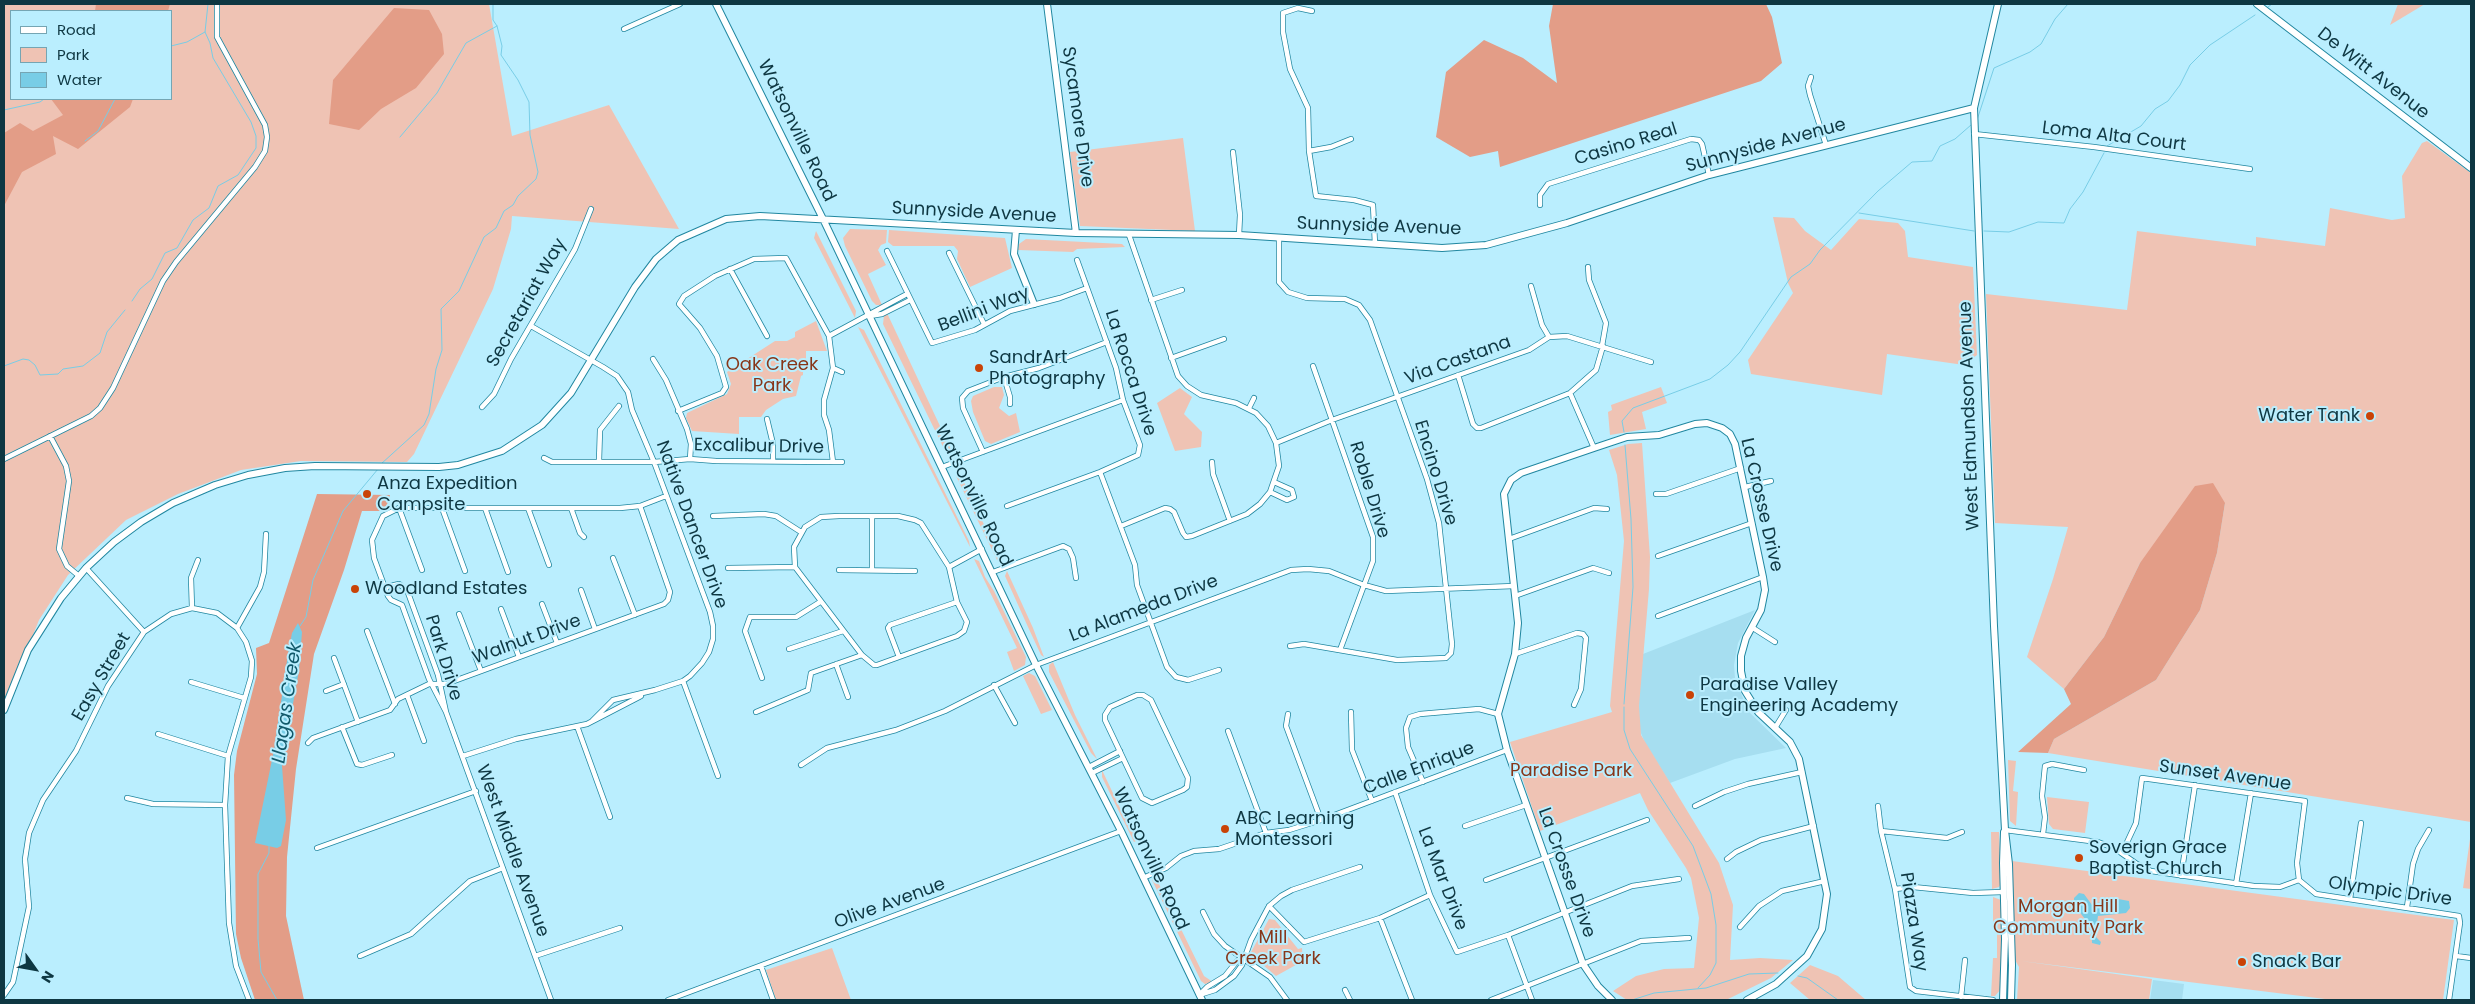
<!DOCTYPE html>
<html>
<head>
<meta charset="utf-8">
<style>
	body { margin:0 }
	#map { position:relative; width:2475px; height:1004px; overflow:hidden; background:#baeefe; font-family:Poppins,sans-serif }
	canvas { display:block }
	.frame { position:absolute; inset:0; border:5px solid #0e3742; pointer-events:none }
	.legend { position:absolute; left:10px; top:10px; width:162px; height:90px; box-sizing:border-box; background:#baeefe; border:1px solid #75a5b3; margin:0; padding:6px 9px; list-style:none; font-size:15px; color:#0e3742 }
	.legend li { display:flex; align-items:center; gap:10px; height:25px }
	.legend b { width:25px; border:1px solid #75a5b3 }
	.north { position:absolute; left:10px; top:944px; width:50px; height:50px; -webkit-text-stroke:4px #baeefe; paint-order:stroke; rotate:122deg; font-size:14px; font-weight:700; line-height:20px; text-align:center; color:#0e3742 }
	.north::after { content:''; display:block; margin:auto; width:18px; height:22px; background:#0e3742; clip-path:polygon(50% 0,100% 100%,50% 72%,0 100%) }
</style>
</head>
<body>
<div id="map">
<canvas width="2475" height="1004"></canvas>
<div class="frame"></div>
<ul class="legend">
<li><b style="height:6px;background:#fff"></b>Road</li>
<li><b style="height:14px;background:#efc3b4"></b>Park</li>
<li><b style="height:14px;background:#78cde6"></b>Water</li>
</ul>
<div class="north">N</div>
</div>
<script>
const g = document.querySelector('canvas').getContext('2d');
g.lineJoin = 'round';
function fillPath(path, color) {
  g.fillStyle = color;
  g.fill(path, 'evenodd');
}
function toPath(rows) {
  const path = new Path2D();
  for (const r of rows) {
    path.moveTo(r[0], r[1]);
    for (let i = 2; i < r.length; i += 2) path.lineTo(r[i], r[i + 1]);
  }
  return path;
}
function strokePath(path, color, width, dash) {
  g.strokeStyle = color;
  g.lineWidth = width;
  g.lineCap = dash ? 'butt' : 'round';
  g.setLineDash(dash || []);
  g.stroke(path);
}
function write(font, color, halo, rows, align = 'center') {
  g.font = font + ' Poppins,sans-serif';
  g.lineWidth = 4;
  g.setLineDash([]);
  g.textBaseline = 'middle';
  g.strokeStyle = halo;
  g.fillStyle = color;
  for (const [text, x, y, turn = 0] of rows) {
    g.save();
    g.translate(x, y);
    g.rotate((+turn || 0) * Math.PI / 180);
    g.textAlign = isNaN(turn) ? turn : align;
    if (halo) g.strokeText(text, 0, 0);
    g.fillText(text, 0, 0);
    g.restore();
  }
}
const built = toPath([
	[1755,610,1738,643,1734,665,1735,678,1748,711,1786,748,1735,759,1670,783,1645,743,1638,726,1638,706,1643,654],
	[2153,980,2184,984,2182,1000,2150,1000]
]);
const green = toPath([
	[4,4,489,4,512,136,609,105,679,229,512,216,511,229,493,289,414,454,407,462,301,461,241,470,178,494,126,520,68,575,39,620,4,707],
	[11,11,171,11,171,99,11,99],
	[2398,4,2425,4,2390,25],
	[1183,138,1195,231,1080,226,1070,152],
	[2427,141,2471,173,2471,822,2048,753,2054,739,2156,680,2200,610,2217,553,2225,503,2140,563,2104,637,2064,689,2027,657,2053,579,2068,527,1995,523,1986,294,2127,310,2137,231,2256,246,2256,237,2325,246,2330,208,2392,220,2405,218,2402,176,2422,143],
	[1773,217,1794,218,1805,231,1831,250,1859,219,1898,223,1905,231,1908,257,1973,267,1977,355,1964,365,1887,354,1882,395,1751,374,1748,360,1793,293,1788,283],
	[850,229,887,230,886,243,881,245,878,250,886,265,868,274,882,305,876,305,872,301,845,246,843,238],
	[889,230,1005,238,1012,268,970,287,957,259,958,251,954,246,893,246,888,242],
	[816,231,856,311,855,318,814,238],
	[1026,239,1122,244,1125,247,1077,249,1073,252,1018,250,1019,244],
	[887,313,955,458,951,459,947,455,883,324,884,316],
	[816,321,827,351,806,351,806,364,803,364,803,375,801,376,796,396,783,399,766,410,761,417,739,417,739,434,692,431,686,418,687,413,727,394,731,384,727,372,775,341,787,341,795,337,795,332],
	[858,327,864,330,969,541,970,547],
	[994,387,1002,387,1004,395,999,408,1009,416,1016,413,1020,432,991,444,985,441,973,412,971,401,973,396],
	[1661,387,1667,403,1642,412,1646,429,1610,435,1608,412,1612,410,1611,405],
	[1180,388,1192,397,1184,414,1202,432,1201,447,1175,451,1157,403],
	[1642,443,1650,557,1649,589,1639,706,1641,735,1719,863,1733,905,1730,960,1760,958,1793,960,1771,978,1726,1000,1627,1000,1613,991,1636,976,1664,969,1694,968,1699,918,1691,878,1686,868,1648,810,1640,793,1540,831,1510,742,1612,712,1610,706,1624,541,1617,475,1609,450,1628,444],
	[957,467,1002,563,997,560,956,476],
	[974,559,979,561,985,577,994,591,1026,657,1025,665,1014,671,1007,652,1017,648],
	[1007,571,1033,628,1044,657,1041,655,1028,627,1005,576],
	[1053,662,1075,715,1097,759,1091,753,1049,672,1049,665],
	[1029,673,1035,676,1052,710,1041,714,1023,676],
	[2008,760,2016,761,2013,791,2018,792,2016,826,2010,821],
	[1102,770,1120,808,1137,834,1138,838,1136,841,1134,842,1102,777],
	[2047,797,2089,802,2085,833,2053,829,2049,824],
	[1991,832,1999,832,2001,883,1999,887,1992,889],
	[2471,832,2471,889,2463,888],
	[2012,861,2454,920,2443,1000,2333,1000,2021,961,2152,979,2149,1000,2017,1000,2019,967,2015,960],
	[1153,878,1156,878,1204,976,1213,982,1205,984,1201,981,1152,880],
	[1993,897,2001,900,2003,943,2001,989,1995,996,1991,996,1993,958,1997,958,1997,926,1993,925],
	[1269,919,1275,920,1298,949,1302,948,1303,961,1276,976,1250,954],
	[832,948,851,1000,776,1000,766,970],
	[1810,965,1838,976,1866,1000,1810,1000,1790,983]
]);
const forest = toPath([
	[96,4,170,4,168,11,95,11],
	[1553,4,1766,4,1772,17,1782,63,1761,81,1500,167,1498,151,1470,157,1436,137,1446,72,1484,40,1523,58,1557,83,1549,26],
	[394,8,429,10,442,34,444,54,416,88,381,109,359,130,329,124,333,80],
	[51,99,133,99,130,107,78,149,53,136,56,154,22,172,4,206,4,133,20,123,33,131,63,115],
	[2213,483,2225,503,2217,553,2200,610,2156,680,2054,739,2048,753,2018,752,2071,704,2064,689,2104,637,2140,563,2195,486],
	[317,494,390,495,385,511,362,511,344,570,314,654,296,769,287,857,286,916,304,1000,255,1000,241,958,236,934,234,775,237,751,257,674,256,648,269,643]
]);
const water = toPath([
	[298,623,302,632,299,670,282,766,286,820,281,846,277,848,255,843,274,750,288,654,292,633],
	[2079,893,2084,894,2092,905,2113,898,2129,901,2130,908,2126,913,2098,916,2095,936,2101,942,2100,945,2092,943,2091,923,2085,919,2074,905,2074,898]
]);
const stream = toPath([
	[2268,7,2272,4],
	[171,46,187,42,205,32],
	[4,110,40,102,44,99],
	[1977,120,1994,68,2030,52,2041,44,2055,19,2068,4],
	[400,137,437,93,466,43,497,26],
	[85,141,98,131,115,99],
	[2107,146,2141,126,2155,109,2168,101,2180,85,2190,65,2210,45,2255,15],
	[1859,213,1974,231],
	[1984,231,2009,232,2038,222,2064,223,2070,209,2083,192,2104,153],
	[132,301,140,289,152,279,165,253,177,248,193,220,209,208,218,186,238,175,256,148,256,136,251,122,213,58,210,43,205,32,208,4],
	[4,366,23,359,29,360,35,365,40,375,58,374,63,369,83,366,100,353,107,332,125,310],
	[1624,432,1622,421,1633,408,1710,379,1728,365,1740,352,1791,277,1810,264,1820,250,1878,191,1912,162,1932,161,1940,146,1955,139,1971,125],
	[381,464,424,425,429,414,436,369,442,350,441,309,459,291,484,237,496,228,504,211,513,205,518,196,536,179,538,172,530,135,529,102,518,80,501,55,502,46,497,26,493,20,493,4],
	[300,626,306,617,313,580,343,511,378,469],
	[1624,704,1633,587,1631,519,1625,445],
	[1624,707,1624,730,1630,749,1693,846,1711,894,1716,925,1716,963,1710,975,1698,988],
	[269,846,269,853,258,874,258,939,261,972,277,1000],
	[1798,976,1807,978,1838,1000],
	[1632,1000,1654,993,1706,988,1749,974,1778,973]
]);
const street = toPath([
	[1312,11,1298,8,1283,13,1283,32,1290,69,1308,108,1309,151,1316,196,1354,200,1373,205,1375,244],
	[624,29,680,4],
	[1811,77,1808,86,1810,95,1826,145],
	[1974,134,2094,147,2250,169],
	[1309,151,1331,147,1351,139],
	[1233,152,1240,215,1239,235],
	[1540,205,1540,195,1548,184,1691,139,1699,140,1702,144,1709,175],
	[1279,238,1279,282,1288,292,1307,298,1345,299,1359,305,1370,320,1427,479,1439,523,1452,644,1451,653,1446,658,1397,660,1304,644,1290,646],
	[887,251,932,343,975,330,1010,311,1060,298,1087,288],
	[949,253,984,324],
	[1588,267,1589,280,1606,323,1602,346],
	[730,269,767,336],
	[1531,286,1542,325,1549,337],
	[1151,300,1182,290],
	[870,316,882,314,910,300],
	[531,326,603,367,617,376,628,392,632,410,654,462,710,612,713,626,713,639,709,652,702,663,690,676,683,681,655,690,613,700,592,721],
	[1171,358,1224,339],
	[653,359,666,380,687,429,691,444,690,459],
	[1313,366,1373,537,1373,561,1340,650],
	[833,368,842,372],
	[1458,375,1473,424,1477,428,1481,428,1570,393,1596,370,1603,346],
	[1004,377,1010,397,1010,404],
	[1570,393,1594,448],
	[482,407,494,394,511,359,575,249,591,209],
	[1249,408,1254,398],
	[678,411,722,393,726,387,717,356,700,328,679,304,684,296,715,276,754,259,786,258,829,336],
	[767,419,773,444,773,461],
	[50,436,66,466,69,481,59,549,67,566,79,576],
	[1276,443,1332,420,1529,350,1549,337,1567,336,1651,362],
	[983,452,963,408,962,398,968,391,1004,377,1039,368,1107,342],
	[544,458,552,462,654,462,690,459,716,461,833,462,829,430,824,415,824,400,833,368,829,336,907,294],
	[4,459,91,416,100,408,113,388,163,281,176,262,255,167,265,151,267,137,265,125,217,37,217,4],
	[599,461,600,430,619,406],
	[833,462,842,462],
	[1212,462,1213,474,1230,521],
	[942,467,1123,400],
	[1100,472,1135,565,1137,585,1167,667,1176,677,1188,680,1219,670],
	[1745,487,1771,481],
	[1270,492,1287,500,1294,497,1292,490,1274,482],
	[1656,494,1666,494,1741,468],
	[1007,506,1100,472,1138,455,1140,445,1123,400,1116,368,1077,260],
	[399,508,422,570],
	[442,508,465,571],
	[485,508,508,572],
	[528,508,549,565],
	[571,508,580,533,584,537],
	[713,516,764,514,776,516,801,532],
	[839,516,898,516,915,520,921,523,949,567,957,602,967,622,964,631,957,636,877,665,874,665,862,655,795,567,794,547,805,527,821,517,839,516],
	[872,516,872,570],
	[1121,526,1165,508,1170,509,1174,512,1183,533,1186,537,1192,536,1247,514,1260,504,1270,492,1279,466,1276,443,1268,426,1256,413,1236,403,1201,395,1187,386,1178,376,1129,235],
	[1509,539,1594,508,1607,509],
	[1658,556,1752,523],
	[613,558,635,615],
	[949,567,982,549],
	[86,568,144,632],
	[728,568,795,567],
	[839,570,915,571],
	[993,572,1063,546,1069,549,1073,558,1076,578],
	[386,587,399,584,407,590,438,675,446,712],
	[581,590,595,629],
	[1515,596,1593,568,1609,573],
	[542,604,557,643],
	[192,608,191,578,198,560],
	[501,609,519,657],
	[459,614,481,671],
	[1658,616,1763,577],
	[237,628,260,587,264,572,266,534],
	[1753,628,1775,642],
	[367,631,395,704],
	[789,649,843,631],
	[1515,654,1577,633,1583,634,1586,638,1581,689,1574,705],
	[899,657,888,628,890,625,957,602],
	[334,658,358,722],
	[836,664,848,697],
	[762,678,745,631,750,617,796,617,820,602],
	[683,681,718,776],
	[191,682,244,698],
	[994,685,1015,723],
	[326,691,344,684],
	[407,695,424,741],
	[1137,695,1143,695,1151,700,1188,778,1187,787,1183,790,1152,803,1142,798,1105,720,1105,715,1110,707,1137,695],
	[756,712,808,690,811,673,862,655],
	[1351,712,1352,750,1372,801],
	[1288,714,1286,726,1321,820],
	[577,726,610,817],
	[342,727,357,764,362,765,392,755],
	[1775,728,1786,710],
	[1228,731,1266,833],
	[158,734,228,756],
	[308,743,313,738,390,710,398,699,429,684,446,684,664,604,668,600,670,592,640,506],
	[463,756,516,739,587,724,641,696],
	[801,765,827,748,896,730,945,711,1036,665,1291,570,1308,569,1329,571,1364,585,1386,591,1514,586],
	[1089,767,1120,751],
	[1092,773,1123,758],
	[1423,782,1408,747,1406,728,1410,717,1420,714,1479,709,1498,714],
	[1395,792,1430,895,1457,952,1508,935,1632,886,1679,879],
	[127,798,153,804,225,805],
	[1695,806,1724,792,1748,784,1802,772],
	[1878,806,1881,831,1895,889,1910,987,1916,991,1993,1000],
	[1465,826,1526,805],
	[2005,830,2098,842,2114,848,2137,864,2151,871,2254,886,2280,887,2299,880],
	[1881,831,1947,838,1962,832],
	[2043,834,2045,817,2042,796,2045,766,2052,764,2084,770],
	[317,848,476,791],
	[2122,853,2136,823,2142,778,2305,801,2297,863,2299,880],
	[1727,859,1736,852,1761,840,1814,826],
	[2181,876,2195,785],
	[1143,878,1166,868,1181,856,1194,851,1219,849,1266,833,1289,830,1321,820,1507,750],
	[1486,880,1647,820],
	[2299,880,2316,894,2459,916,2460,923,2449,1000],
	[2236,884,2251,793],
	[1895,889,1913,887,1973,893,2003,892],
	[2350,899,2361,823],
	[1269,906,1304,942,1380,918,1430,895],
	[2407,907,2413,864,2418,849,2429,830],
	[1203,912,1214,934,1225,946,1270,977,1287,1000],
	[1380,918,1412,1000],
	[1740,927,1759,906,1782,891,1825,881],
	[1508,935,1532,1000],
	[360,956,411,934,470,881,503,868],
	[535,956,620,928],
	[2456,956,2471,958],
	[761,966,773,1000],
	[1345,990,1350,1000],
	[1200,994,1207,987,1225,976,1237,961,1244,957],
	[4,995,13,982,29,907,25,859,29,833,43,800,76,751,108,686,144,632,171,614,192,608,217,613,237,628,246,642,252,661,251,677,228,756,225,805,229,923,236,966,249,1000],
	[1199,995,1215,990,1234,976,1242,965,1251,940,1269,906,1281,896,1292,890,1360,867],
	[1961,997,1965,960],
	[551,1000,446,712,429,679,402,605,391,600,388,596,374,558,372,540,383,516,399,508,620,508,640,506,666,496],
	[668,1000,1121,831],
	[1491,1000,1641,941,1689,938]
]);
const secondary = toPath([
	[716,4,824,221,1036,665,1121,831,1202,1000],
	[1047,4,1076,233],
	[1998,4,1974,108,1994,626,2005,830,2009,864,2012,965,2011,1000],
	[2257,4,2471,168],
	[1016,230,1014,254,1034,304],
	[4,710,28,650,61,598,86,568,114,542,141,522,173,503,215,485,248,475,285,468,315,466,439,467,458,465,502,451,542,425,571,393,635,287,656,259,678,240,726,219,760,216,1076,233,1239,235,1442,248,1486,245,1567,223,1709,175,1974,108],
	[1612,1000,1598,986,1583,964,1507,750,1498,714,1515,654,1518,623,1504,494,1511,480,1521,473,1594,448,1627,437,1659,435,1695,424,1707,423,1722,428,1730,434,1735,444,1763,577,1765,590,1761,610,1746,638,1741,656,1741,671,1745,691,1758,712,1790,742,1799,759,1827,894,1822,929,1807,956,1776,984,1747,1000],
	[2003,1000,2005,939,2003,863,2004,832]
]);
const markers = [
	[979,368,5,"#c94307"],
	[2370,416,5,"#c94307"],
	[367,494,5,"#c94307"],
	[355,589,5,"#c94307"],
	[1690,695,5,"#c94307"],
	[1225,829,5,"#c94307"],
	[2079,858,5,"#c94307"],
	[2242,962,5,"#c94307"]
];
const streetNames = [
	["De Witt Avenue",2373,74,38],
	["Sycamore Drive",1077,117,82],
	["Watsonville Road",796,131,64],
	["Loma Alta Court",2114,137,7],
	["Casino Real",1626,145,-17],
	["Sunnyside Avenue",1766,146,-15],
	["Sunnyside Avenue",974,213,3],
	["Sunnyside Avenue",1379,227,2],
	["Secretariat Way",527,303,-61],
	["Bellini Way",984,310,-21],
	["Via Castana",1458,361,-20],
	["La Rocca Drive",1130,373,72],
	["West Edmundson Avenue",1970,416,-92],
	["Excalibur Drive",759,447,1],
	["Encino Drive",1435,473,73],
	["Roble Drive",1369,490,73],
	["Watsonville Road",973,496,64],
	["La Crosse Drive",1761,505,77],
	["Native Dancer Drive",691,525,70],
	["La Alameda Drive",1144,609,-21],
	["Walnut Drive",527,640,-20],
	["Park Drive",443,658,73],
	["Easy Street",102,677,-60],
	["Calle Enrique",1419,769,-21],
	["Sunset Avenue",2225,776,8],
	["West Middle Avenue",512,851,70],
	["Watsonville Road",1150,859,65],
	["La Crosse Drive",1566,873,70],
	["La Mar Drive",1442,879,69],
	["Olympic Drive",2390,892,8],
	["Olive Avenue",890,904,-20],
	["Piazza Way",1913,922,81]
];
const poiNames = [
	["SandrArt",989,358],
	["Photography",989,379],
	["Water Tank",2360,416,"right"],
	["Anza Expedition",377,484],
	["Campsite",377,505],
	["Woodland Estates",365,589],
	["Paradise Valley",1700,685],
	["Engineering Academy",1700,706],
	["ABC Learning",1235,819],
	["Montessori",1235,840],
	["Soverign Grace",2089,848],
	["Baptist Church",2089,869],
	["Snack Bar",2252,962]
];
const parkNames = [
	["Oak Creek",772,365],
	["Park",772,386],
	["Paradise Park",1571,771],
	["Morgan Hill",2068,907],
	["Community Park",2068,928],
	["Mill",1273,938],
	["Creek Park",1273,959]
];
const waterNames = [
	["Llagas Creek",288,703,-82]
];
fillPath(built, '#a6def0');
fillPath(green, '#efc3b4');
fillPath(forest, '#e39d87');
fillPath(water, '#78cde6');
strokePath(stream, '#78cde6', 1);
strokePath(street, '#2187a0', 6);
strokePath(secondary, '#2187a0', 8);
strokePath(street, '#fff', 4.5);
strokePath(secondary, '#fff', 6);
for (const [x, y, r, color] of markers) {
  const dot = new Path2D();
  dot.arc(x, y, r, 0, 2 * Math.PI);
  g.fillStyle = color;
  g.fill(dot);
  strokePath(dot, '#baeefe', 2);
}
write('18px', '#0e3742', '#baeefe', streetNames);
write('18px', '#0e3742', '#baeefe', poiNames, 'left');
write('18px', '#873619', '#baeefe', parkNames);
write('italic 19px', '#11596a', '#baeefe', waterNames);
</script>
</body>
</html>
